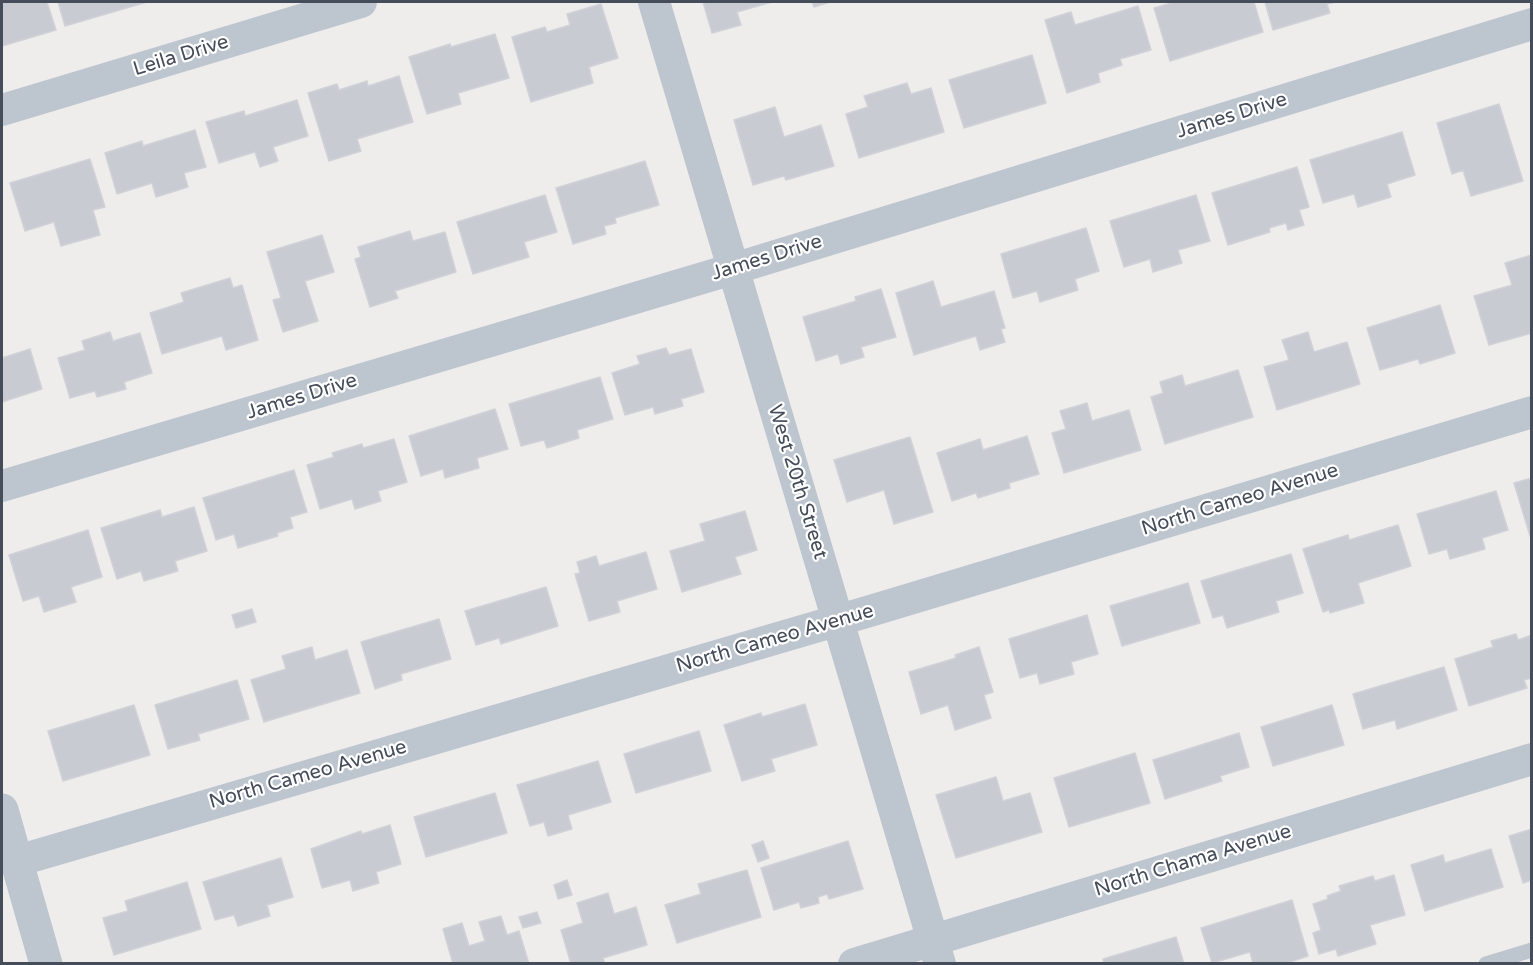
<!DOCTYPE html>
<html>
<head>
<meta charset="utf-8">
<style>
	body { margin:0 }
	#map { position:relative; width:1533px; height:965px; overflow:hidden; background:#efedec; font-family:"Varela Round",sans-serif }
	canvas { display:block }
	.frame { position:absolute; inset:0; border:3px solid #454d5a; pointer-events:none }
</style>
</head>
<body>
<div id="map">
<canvas width="1533" height="965"></canvas>
<div class="frame"></div>
</div>
<script>
const g = document.querySelector('canvas').getContext('2d');
g.lineJoin = 'round';
function fillPath(path, color) {
  g.fillStyle = color;
  g.fill(path, 'evenodd');
}
function toPath(rows) {
  const path = new Path2D();
  for (const r of rows) {
    path.moveTo(r[0], r[1]);
    for (let i = 2; i < r.length; i += 2) path.lineTo(r[i], r[i + 1]);
  }
  return path;
}
function strokePath(path, color, width, dash) {
  g.strokeStyle = color;
  g.lineWidth = width;
  g.lineCap = dash ? 'butt' : 'round';
  g.setLineDash(dash || []);
  g.stroke(path);
}
function write(font, color, halo, rows, align = 'center') {
  g.font = font + ' "Varela Round",sans-serif';
  g.lineWidth = 4.5;
  g.setLineDash([]);
  g.textBaseline = 'middle';
  g.strokeStyle = halo;
  g.fillStyle = color;
  for (const [text, x, y, turn = 0] of rows) {
    g.save();
    g.translate(x, y);
    g.rotate((+turn || 0) * Math.PI / 180);
    g.textAlign = isNaN(turn) ? turn : align;
    if (halo) g.strokeText(text, 0, 0);
    g.fillText(text, 0, 0);
    g.restore();
  }
}
const building = toPath([
	[2,2,47,2,56,30,2,46,2,2],
	[58,2,147,2,65,26,58,2],
	[703,2,772,2,737,12,741,25,712,33,703,2],
	[812,2,830,2,814,7,812,2],
	[1175,2,1254,2,1263,32,1170,61,1154,8,1175,2],
	[1265,2,1336,2,1327,4,1330,13,1273,30,1265,2],
	[601,4,618,58,589,67,593,83,531,102,512,37,545,27,547,32,570,25,567,14,601,4],
	[1138,6,1151,50,1120,59,1122,65,1098,73,1100,82,1067,93,1045,20,1071,12,1075,25,1138,6],
	[495,34,509,78,458,93,461,104,427,114,409,57,450,44,451,47,495,34],
	[1032,55,1046,103,964,128,949,80,1032,55],
	[399,76,413,122,357,139,361,151,329,161,308,93,337,84,339,90,367,81,368,86,399,76],
	[907,83,911,94,931,88,944,132,859,158,846,114,868,107,864,96,907,83],
	[297,100,308,136,273,147,278,161,260,167,255,152,219,163,206,122,244,111,245,116,297,100],
	[1499,104,1523,181,1471,196,1463,170,1452,174,1437,123,1499,104],
	[775,107,784,137,821,125,834,166,786,180,784,176,753,185,734,120,775,107],
	[195,130,206,167,184,173,188,187,156,197,152,183,117,194,105,153,142,141,143,146,195,130],
	[1402,132,1415,175,1387,184,1391,197,1358,207,1354,194,1323,203,1310,160,1402,132],
	[90,159,105,207,93,210,100,235,61,246,54,222,25,231,10,183,90,159],
	[645,161,659,205,615,218,616,223,604,226,606,234,573,244,556,188,645,161],
	[1297,167,1309,207,1299,210,1304,225,1288,230,1286,223,1269,228,1270,232,1228,245,1212,193,1297,167],
	[545,195,557,232,524,242,529,257,473,274,457,222,545,195],
	[1196,195,1210,241,1178,250,1182,263,1153,272,1150,259,1124,267,1110,221,1196,195],
	[1086,228,1099,271,1075,279,1078,290,1040,302,1037,291,1013,298,1001,254,1086,228],
	[410,231,413,241,445,232,456,272,395,291,398,298,370,307,355,259,361,257,358,247,410,231],
	[322,235,334,272,305,281,318,321,283,332,273,300,281,298,267,252,322,235],
	[1532,255,1532,333,1489,345,1474,296,1512,285,1505,263,1532,255],
	[230,278,233,288,242,285,258,340,226,350,222,336,162,354,150,313,184,302,181,293,230,278],
	[933,281,941,307,994,291,1005,328,1001,329,1005,342,980,350,976,336,914,355,896,293,933,281],
	[881,289,896,337,861,347,864,357,841,364,838,354,816,361,803,317,856,301,855,297,881,289],
	[1440,305,1455,353,1420,364,1418,359,1380,370,1367,328,1440,305],
	[110,332,113,341,140,333,152,373,124,382,126,389,97,397,95,391,70,398,58,358,85,350,82,341,110,332],
	[1308,332,1314,352,1347,342,1360,384,1277,410,1264,367,1289,360,1282,340,1308,332],
	[666,348,669,355,691,349,704,392,681,399,683,406,655,414,653,407,625,415,612,373,640,364,637,356,666,348],
	[30,349,42,389,2,402,2,358,30,349],
	[1238,370,1253,417,1165,444,1151,397,1163,393,1160,382,1182,375,1185,386,1238,370],
	[600,377,613,419,577,430,579,438,547,448,544,440,521,446,509,404,600,377],
	[1087,403,1092,421,1129,410,1141,450,1064,473,1052,433,1066,429,1060,411,1087,403],
	[495,409,508,449,477,458,479,468,445,478,443,469,421,476,409,436,495,409],
	[1027,436,1039,474,1009,483,1010,488,978,498,976,493,952,501,937,453,980,439,983,450,1027,436],
	[910,437,933,512,894,524,884,490,847,502,834,460,910,437],
	[394,439,407,482,378,491,381,501,355,509,352,499,320,509,307,465,334,457,332,453,362,444,363,448,394,439],
	[294,470,307,512,290,517,293,528,277,533,278,536,238,548,234,534,216,540,203,498,294,470],
	[1532,478,1532,536,1530,536,1514,483,1532,478],
	[1496,491,1508,530,1482,538,1485,549,1450,559,1447,549,1429,554,1417,514,1496,491],
	[194,507,207,551,175,561,178,571,144,581,141,571,117,579,101,528,160,510,162,517,194,507],
	[745,511,757,550,735,557,741,574,682,592,670,551,705,541,700,524,745,511],
	[1398,525,1411,566,1358,583,1364,603,1330,613,1329,610,1323,612,1303,549,1348,535,1349,540,1398,525],
	[88,530,102,577,71,587,76,602,44,612,39,596,23,601,9,555,88,530],
	[646,552,657,589,617,601,620,612,589,621,575,574,580,573,577,562,596,556,599,566,646,552],
	[1291,554,1303,593,1276,601,1279,612,1227,628,1223,615,1213,618,1201,581,1291,554],
	[1188,583,1200,623,1122,646,1110,606,1188,583],
	[546,587,558,626,501,644,499,638,476,645,465,611,546,587],
	[252,609,256,622,236,628,232,615,252,609],
	[1087,615,1098,654,1071,662,1074,674,1040,684,1037,673,1020,678,1009,639,1087,615],
	[439,619,451,659,401,674,402,680,375,689,361,642,439,619],
	[1516,634,1518,640,1532,635,1532,678,1524,680,1527,688,1469,706,1455,659,1493,647,1491,641,1516,634],
	[312,647,315,660,347,650,360,693,264,722,251,680,286,669,282,656,312,647],
	[979,647,993,692,984,695,991,718,955,730,948,705,921,714,909,672,956,658,955,655,979,647],
	[1444,667,1457,710,1397,729,1395,720,1363,729,1353,694,1444,667],
	[237,680,249,719,198,734,200,740,168,749,155,705,237,680],
	[805,704,817,745,771,759,775,771,742,781,724,725,761,713,762,717,805,704],
	[134,705,150,755,63,781,48,731,134,705],
	[1332,705,1344,745,1273,766,1261,727,1332,705],
	[699,731,711,771,636,793,624,754,699,731],
	[1239,733,1249,767,1220,776,1222,781,1165,799,1153,760,1239,733],
	[1135,753,1150,803,1069,827,1054,778,1135,753],
	[598,761,611,802,568,815,572,829,548,836,544,822,530,826,517,785,598,761],
	[996,777,1003,801,1030,793,1042,832,956,858,936,795,996,777],
	[495,793,507,833,426,857,414,817,495,793],
	[390,825,401,864,376,872,379,883,353,891,350,880,322,888,311,849,361,831,362,834,390,825],
	[1532,829,1532,880,1523,883,1509,836,1532,829],
	[763,841,769,858,758,862,752,845,763,841],
	[848,841,863,889,829,899,827,894,818,897,819,903,801,908,799,902,774,910,761,868,848,841],
	[1491,849,1503,887,1425,911,1411,865,1443,855,1445,863,1491,849],
	[281,858,293,897,267,905,270,916,238,926,234,915,215,920,203,882,281,858],
	[747,870,761,917,677,943,665,905,701,894,698,884,747,870],
	[1394,875,1405,915,1370,925,1376,944,1338,956,1336,949,1319,954,1313,933,1321,930,1313,904,1328,899,1327,896,1341,891,1339,886,1373,876,1375,881,1394,875],
	[567,880,572,895,558,899,554,885,567,880],
	[187,882,201,929,114,955,103,918,128,911,125,901,187,882],
	[608,893,614,914,636,907,647,945,603,958,605,964,571,964,561,930,583,923,577,903,608,893],
	[1292,900,1308,956,1284,964,1253,964,1250,952,1212,963,1201,928,1292,900],
	[537,912,541,923,523,928,519,917,537,912],
	[501,916,507,935,519,931,529,964,453,964,443,929,462,923,469,946,485,941,479,922,501,916],
	[1176,937,1184,964,1104,964,1103,959,1176,937]
]);
const service = toPath([
	[1486,964,1532,950]
]);
const minor = toPath([
	[654,2,940,964],
	[2,110,361,2],
	[2,486,733,269,1532,24],
	[17,861,870,611,1532,412],
	[854,964,1532,759]
]);
const tertiary = toPath([
	[2,810,46,964]
]);
const streetNames = [
	["Leila Drive",181,56,-17],
	["James Drive",1232,116,-17],
	["James Drive",767,258,-17],
	["James Drive",302,397,-17],
	["West 20th Street",797,482,73],
	["North Cameo Avenue",1240,500,-17],
	["North Cameo Avenue",775,639,-16],
	["North Cameo Avenue",308,775,-16],
	["North Chama Avenue",1193,861,-17]
];
fillPath(building, '#c9cbd3');
strokePath(building, '#d0d2d8', 1.5);
strokePath(service, '#bdc5cf', 15);
strokePath(minor, '#bdc5cf', 32);
strokePath(tertiary, '#bdc5cf', 33);
write('20px', '#454d5a', '#fff', streetNames);
</script>
</body>
</html>
